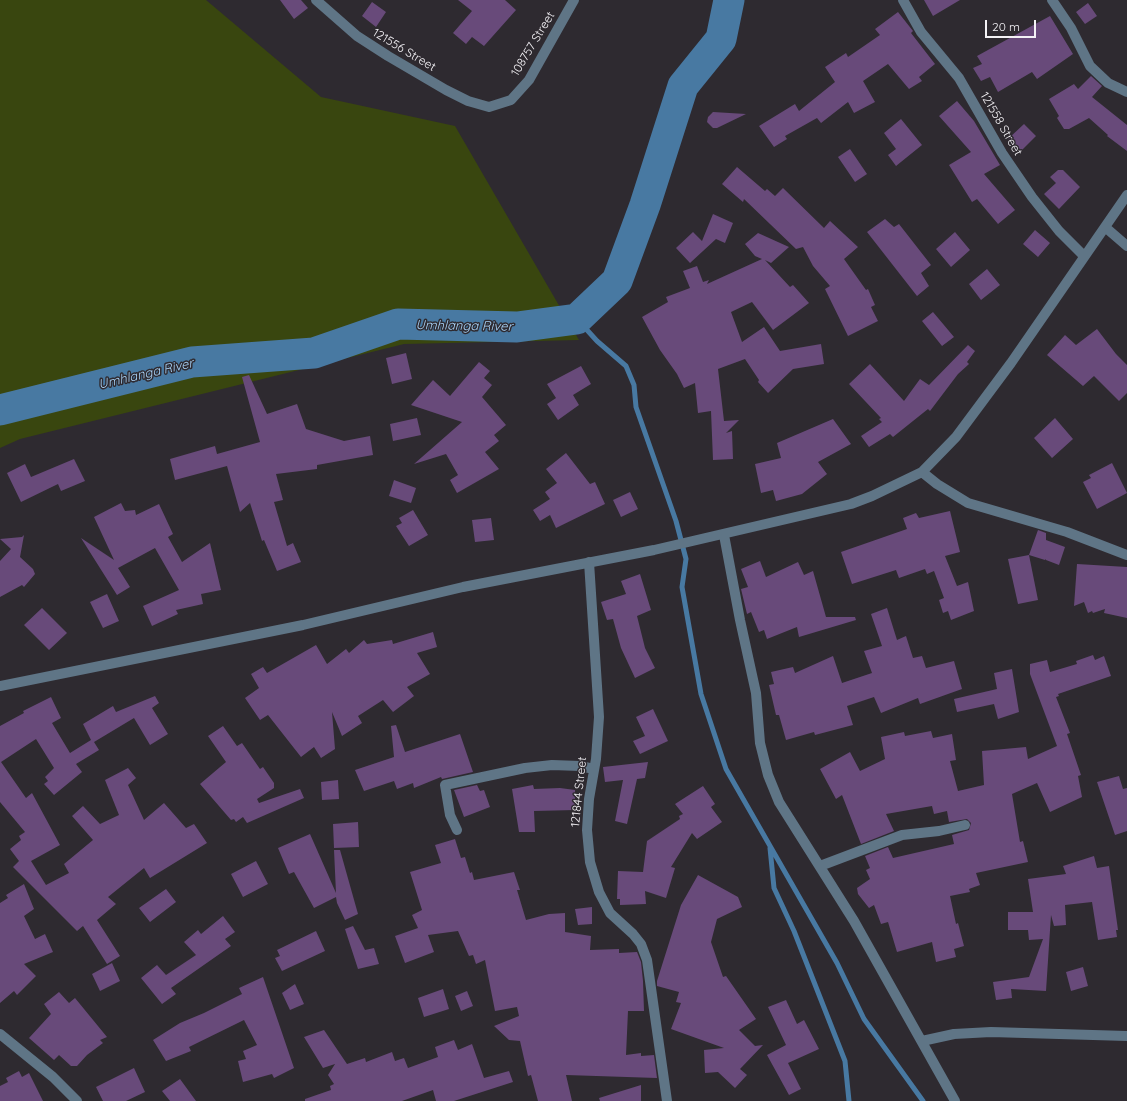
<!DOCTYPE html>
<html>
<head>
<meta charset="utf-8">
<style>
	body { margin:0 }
	#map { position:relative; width:1127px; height:1101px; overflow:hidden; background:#2e2a30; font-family:Quicksand,sans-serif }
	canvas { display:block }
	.scale { position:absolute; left:985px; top:20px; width:51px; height:18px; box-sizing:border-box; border:2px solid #f4f2f6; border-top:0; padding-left:5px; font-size:12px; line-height:14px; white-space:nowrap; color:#f4f2f6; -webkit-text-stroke:3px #2e2a30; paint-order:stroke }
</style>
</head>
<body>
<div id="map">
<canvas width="1127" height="1101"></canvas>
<div class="scale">20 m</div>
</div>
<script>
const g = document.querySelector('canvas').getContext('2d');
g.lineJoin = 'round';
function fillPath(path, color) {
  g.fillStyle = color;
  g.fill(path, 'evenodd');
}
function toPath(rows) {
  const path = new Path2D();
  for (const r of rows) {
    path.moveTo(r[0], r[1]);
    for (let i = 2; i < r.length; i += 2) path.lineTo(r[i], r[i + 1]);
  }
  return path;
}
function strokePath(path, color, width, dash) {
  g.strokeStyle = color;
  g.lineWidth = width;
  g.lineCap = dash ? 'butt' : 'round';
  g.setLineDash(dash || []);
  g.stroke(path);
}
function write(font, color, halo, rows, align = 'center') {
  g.font = font + ' Quicksand,sans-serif';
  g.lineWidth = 3;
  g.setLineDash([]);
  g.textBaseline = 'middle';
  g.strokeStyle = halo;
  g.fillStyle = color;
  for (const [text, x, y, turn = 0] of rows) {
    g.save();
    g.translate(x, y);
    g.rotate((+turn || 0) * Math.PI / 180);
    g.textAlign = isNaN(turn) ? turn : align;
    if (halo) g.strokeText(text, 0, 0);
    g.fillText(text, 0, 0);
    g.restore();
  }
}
const green = toPath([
	[0,0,206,0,321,97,455,126,579,340,404,344,20,439,0,448]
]);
const stream = toPath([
	[577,319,597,341,626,366,634,385,636,407,676,521,686,559,682,587,701,694,726,769,837,963,864,1019,923,1101],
	[770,848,774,888,794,931,845,1061,849,1101]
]);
const river = toPath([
	[0,410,192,362,314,353,398,324,517,327,577,319,617,281,645,205,683,86,721,39,729,0]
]);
const building = toPath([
	[280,0,301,0,308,8,294,19],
	[458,0,505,0,516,10,484,46,472,37,466,44,453,33,472,11],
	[924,0,960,0,933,16],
	[372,2,386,12,376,27,362,16],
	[1088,3,1097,16,1085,24,1076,12],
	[898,12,913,31,911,33,935,64,919,77,922,81,909,89,888,64,863,81,875,102,854,113,848,102,821,123,817,118,785,136,787,139,774,147,759,126,795,104,799,111,835,82,825,67,846,53,848,57,880,35,875,29],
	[1050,16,1073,54,1037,79,1032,72,998,92,990,77,981,81,973,68,982,64,977,56],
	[1091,76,1102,86,1092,97,1127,125,1127,151,1107,136,1108,135,1089,118,1069,129,1064,129,1057,118,1059,116,1049,99,1074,84,1078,89],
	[957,101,974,121,1000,165,984,174,1015,210,998,224,977,199,972,202,949,165,971,152,939,116],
	[713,112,746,114,717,128,713,128,707,122,708,117],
	[901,119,922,145,896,166,888,155,896,149,884,133],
	[1024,124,1036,136,1020,152,1008,139],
	[850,149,867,174,855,182,838,157],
	[737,167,765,191,767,189,775,196,783,188,824,228,830,221,858,247,844,259,866,290,868,289,875,305,871,307,878,321,848,336,825,289,830,286,813,266,803,247,796,249,744,199,743,202,722,184],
	[1058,170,1063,170,1080,187,1059,209,1044,194,1056,183,1050,177],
	[713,214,733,223,725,243,716,239,690,263,676,248,693,232,702,241],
	[885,219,894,227,899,224,931,265,921,273,929,286,917,296,867,232],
	[1035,230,1050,243,1038,257,1023,244],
	[955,232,970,250,951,267,936,249],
	[758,233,789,247,771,263,765,260,790,287,793,285,809,303,773,330,752,302,731,312,742,342,764,327,780,351,821,344,824,364,793,369,768,393,758,382,759,380,745,359,718,369,724,421,739,420,726,433,732,431,733,459,713,460,711,411,698,413,695,383,684,388,677,374,660,350,642,317,668,302,666,297,690,288,683,271,697,266,703,282,709,280,707,284,762,259,755,256,745,244],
	[987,269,1000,285,981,300,969,284],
	[933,312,954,337,942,346,922,321],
	[1097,329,1116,354,1127,365,1127,393,1119,401,1094,376,1083,386,1047,355,1065,335,1076,345],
	[968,345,975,351,967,362,969,364,958,374,930,411,928,409,893,437,890,434,869,447,861,436,882,422,879,419,881,418,849,384,870,364,904,401,920,379,929,385],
	[406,353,412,379,392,384,386,358],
	[479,362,490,371,484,378,492,385,482,397,506,425,494,435,499,441,485,452,499,469,457,493,450,480,458,475,446,454,414,464,462,422,411,405,433,380,450,396],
	[581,366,591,384,573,395,579,405,558,420,547,404,556,398,547,384],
	[249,375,267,414,297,404,306,429,344,441,370,436,373,455,317,465,317,469,276,474,283,500,274,502,287,546,293,543,301,562,277,571,264,540,262,541,250,503,240,512,227,466,175,480,170,459,215,446,217,454,260,442,242,377],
	[417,418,421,435,393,441,390,424],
	[1055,418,1073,439,1052,458,1034,438],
	[833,419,851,444,818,462,827,474,802,494,776,501,773,490,761,493,755,464,781,458,777,443],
	[566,453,590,484,595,482,605,504,556,528,550,515,540,521,533,510,550,499,545,492,557,483,546,469],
	[74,459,85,481,61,491,58,484,21,502,7,473,25,464,31,477],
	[1112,463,1127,493,1097,509,1083,482,1091,478,1089,475],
	[394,480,416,488,411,503,389,496],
	[630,492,638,509,621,517,613,500],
	[121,503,125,511,135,510,136,515,159,504,173,534,168,537,182,562,210,543,221,590,201,594,203,604,176,610,178,614,152,626,143,606,179,590,155,548,118,568,130,587,117,595,81,538,114,560,94,517],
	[413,510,428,535,409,546,396,526,402,523,399,518],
	[950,511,960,552,945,556,957,586,968,582,974,611,951,620,948,611,943,613,939,600,944,598,934,571,927,574,925,569,899,578,896,570,852,584,841,552,907,529,903,518,916,513,919,518],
	[491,518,494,540,475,542,472,520],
	[1038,530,1046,533,1046,540,1065,547,1059,565,1046,560,1045,559,1045,560,1029,555],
	[24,535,20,557,33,569,35,574,24,587,22,585,0,597,0,561,11,549,0,539,22,537],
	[1029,555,1038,600,1018,604,1008,559],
	[760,561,766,577,798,562,804,575,813,571,826,617,855,617,856,620,799,637,797,627,767,639,764,630,759,632,751,612,747,614,741,589,748,587,741,569],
	[1077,564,1127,567,1127,618,1104,613,1105,609,1093,613,1092,611,1088,613,1084,602,1074,606],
	[640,574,651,610,637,616,645,648,655,668,635,678,621,648,613,619,607,620,601,602,626,594,621,581],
	[107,594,119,621,103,628,90,602],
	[42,608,67,633,49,650,24,625],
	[887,608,897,640,906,636,913,658,922,656,926,668,954,661,962,689,920,704,918,698,881,713,874,697,847,706,853,725,815,735,814,732,786,740,779,715,776,715,769,685,774,684,771,672,793,667,795,673,833,656,842,683,872,673,864,651,882,646,871,614],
	[433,632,437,647,417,653,430,674,407,687,414,696,393,712,383,700,358,716,362,723,342,736,332,712,335,749,321,758,314,747,301,757,268,715,260,720,245,698,259,688,251,674,263,667,267,673,316,645,327,664,346,649,349,653,364,640,367,644,392,640,393,644],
	[1093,655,1095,660,1104,656,1111,676,1058,694,1059,696,1056,697,1070,733,1067,734,1081,775,1078,776,1082,797,1050,812,1037,783,1012,794,1020,842,1023,841,1028,862,976,873,980,885,969,889,970,892,950,896,956,924,958,923,964,946,954,949,956,957,936,962,932,942,897,952,888,922,881,924,874,905,869,908,858,894,857,888,870,879,866,870,870,868,865,856,888,847,893,858,954,844,952,835,969,830,971,823,967,819,949,822,947,811,934,814,932,806,886,814,894,831,861,844,842,795,836,799,820,769,850,752,860,771,885,759,881,737,904,732,905,736,931,731,933,738,952,734,956,760,950,761,958,791,984,785,982,751,1026,747,1028,759,1057,746,1030,674,1030,664,1047,660,1050,672,1077,664,1076,661],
	[1012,669,1019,712,998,719,994,704,957,712,954,699,997,689,994,673],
	[155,696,159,703,152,708,168,734,150,745,134,718,94,742,99,750,76,764,82,772,54,795,44,784,48,781,45,777,54,768,36,739,1,762,26,798,32,793,60,845,31,861,46,885,69,873,64,864,93,840,72,816,83,806,100,824,119,815,105,780,128,768,136,778,128,785,144,820,164,803,186,828,194,824,207,843,150,878,144,868,108,897,116,904,97,920,120,956,107,964,83,926,77,931,13,867,19,861,10,849,21,840,19,836,25,832,0,802,0,726,24,713,23,711,51,697,61,718,52,723,70,753,91,740,83,724,113,706,116,712],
	[653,709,668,741,640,754,633,741,645,736,636,717],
	[396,725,405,752,460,734,473,772,442,779,441,777,414,788,413,783,397,789,394,781,364,791,355,770,394,757,391,726],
	[223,726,237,746,242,743,260,769,263,767,274,783,274,788,257,799,259,803,300,789,304,798,247,823,243,817,236,822,234,819,231,820,200,784,226,762,208,736],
	[648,762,645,778,637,779,627,824,615,821,623,780,605,782,603,767],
	[1119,776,1123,789,1127,788,1127,831,1115,835,1097,782],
	[338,780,339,799,322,800,321,782],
	[477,785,480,791,484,790,490,807,464,817,454,790],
	[533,785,534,789,560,788,575,790,575,810,534,811,535,832,519,832,512,789],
	[703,786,715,804,711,807,722,822,697,839,692,833,671,867,675,868,666,898,645,891,646,904,620,905,620,899,617,899,618,871,643,872,647,841,680,819,679,816,683,814,675,804],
	[358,822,359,847,334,848,333,824],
	[310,834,336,893,334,850,340,850,358,914,345,920,337,903,336,897,314,908,294,872,289,874,278,848],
	[455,839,461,858,465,857,470,873,472,872,474,880,514,872,520,890,517,890,526,920,549,914,565,913,565,932,591,936,590,950,619,949,619,953,637,952,641,962,643,981,644,1011,628,1011,626,1055,641,1053,641,1056,654,1055,657,1078,566,1075,572,1101,538,1101,531,1075,528,1076,520,1041,509,1040,494,1026,519,1016,517,1007,495,1011,485,960,476,964,473,955,469,956,458,931,428,935,434,952,405,963,395,936,418,928,412,915,422,910,410,872,441,863,435,845],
	[1094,856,1097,868,1109,866,1118,930,1116,930,1117,937,1098,940,1092,902,1065,905,1066,925,1054,926,1051,915,1046,991,1011,989,1012,998,996,1000,993,982,1029,977,1043,939,1029,940,1028,930,1008,930,1008,912,1033,912,1028,879,1066,874,1063,866],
	[256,861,268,884,243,897,231,874],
	[698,875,738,897,742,907,717,919,711,942,723,977,726,976,756,1019,739,1030,755,1046,763,1045,740,1069,747,1075,735,1088,718,1072,705,1073,704,1050,724,1048,671,1029,681,1003,676,1002,679,992,657,986,657,981,681,905],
	[24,884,34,909,24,916,35,939,45,934,53,952,24,964,36,976,17,995,14,991,0,1003,0,903,8,898,6,895],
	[166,889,176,902,150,922,139,908],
	[592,907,592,924,578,925,575,909],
	[223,916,235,932,225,939,231,946,171,988,176,994,162,1004,141,978,157,965,166,975,196,955,184,942,198,930,201,934],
	[353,926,365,950,374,948,379,964,358,969,345,929],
	[316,931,325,951,282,971,275,958,280,956,277,950],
	[112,963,120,981,100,991,92,974],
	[1083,967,1088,986,1071,991,1066,972],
	[263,977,294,1068,274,1078,272,1074,243,1082,238,1061,246,1059,243,1051,257,1045,244,1020,189,1047,191,1051,166,1061,153,1040,180,1023,204,1013,242,994,239,988],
	[295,984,304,1004,290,1010,282,993],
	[443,989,449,1009,424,1017,418,998],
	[467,991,473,1006,461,1011,455,996],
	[59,992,69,1003,75,998,107,1037,100,1040,103,1043,87,1055,77,1066,71,1066,59,1055,54,1060,29,1038,51,1014,44,1004],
	[786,1000,797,1024,804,1020,819,1049,788,1063,801,1089,789,1095,767,1055,786,1045,768,1007],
	[324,1030,347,1064,365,1058,366,1062,392,1052,395,1061,404,1058,408,1068,438,1057,435,1047,454,1040,458,1050,472,1044,484,1078,509,1071,513,1082,454,1101,436,1101,433,1090,402,1101,305,1101,305,1099,331,1090,330,1086,334,1084,328,1075,335,1064,323,1068,304,1037],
	[134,1068,145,1092,126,1101,103,1101,96,1087],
	[19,1071,22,1077,29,1073,43,1101,0,1101,0,1086,8,1082,6,1078],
	[180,1079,196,1101,170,1101,162,1091],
	[641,1085,641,1101,600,1101,599,1098]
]);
const minor = toPath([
	[316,0,357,36,388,56,446,90,468,101,489,107,511,100,529,80,574,0],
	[903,0,921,32,959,78,1002,153,1032,197,1059,231,1084,256],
	[1052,0,1071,28,1090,66,1108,83,1127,92],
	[1105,227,1127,246],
	[922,472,937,484,968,503,1067,532,1127,555],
	[724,535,740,620,756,693,760,743,768,775,779,802,854,921,955,1101],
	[589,562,599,717,596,759,589,799,587,830,590,862,599,892,610,913,633,934,641,944,647,960,667,1101],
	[0,686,303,625,463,587,654,550,851,504,872,496,922,472,956,437,1011,363,1127,195],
	[457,830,450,815,445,785,525,768,552,765,580,766,594,769],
	[820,866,902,835,939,831,965,825],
	[0,1034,53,1077,77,1101],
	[922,1041,954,1034,991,1032,1127,1036]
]);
const streetNames = [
	["108757 Street",533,44,-59],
	["121556 Street",404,50,31],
	["121558 Street",1001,124,60],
	["121844 Street",579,792,-84]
];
const waterNames = [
	["Umhlanga River",464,326,1],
	["Umhlanga River",146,374,-13]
];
fillPath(green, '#39460f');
strokePath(stream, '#4879a2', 5);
strokePath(river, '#4879a2', 31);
fillPath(building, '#684a7a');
strokePath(minor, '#5f7586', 10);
write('12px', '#f4f2f6', '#2e2a30', streetNames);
write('italic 13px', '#a9d3f7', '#2e2a30', waterNames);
</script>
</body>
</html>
